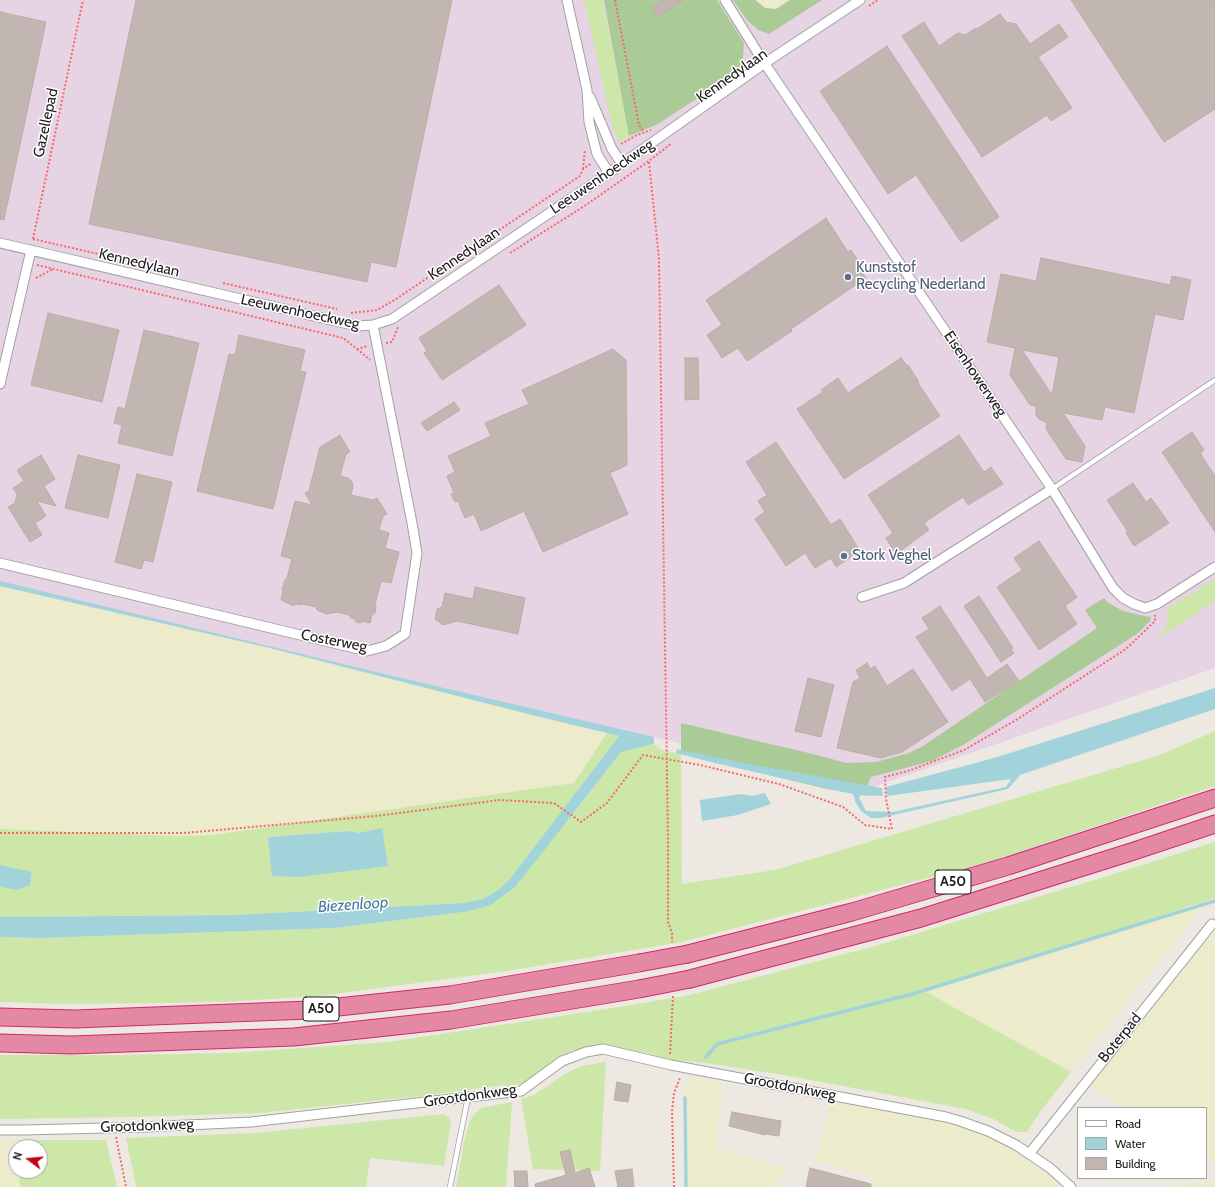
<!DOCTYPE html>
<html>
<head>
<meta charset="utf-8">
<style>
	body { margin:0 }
	#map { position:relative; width:1215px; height:1187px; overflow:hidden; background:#ede8e1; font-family:Cabin,sans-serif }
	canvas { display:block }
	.legend { position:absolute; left:1077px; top:1107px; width:130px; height:72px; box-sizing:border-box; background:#fff; border:1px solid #a4a4a4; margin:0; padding:5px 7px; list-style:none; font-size:12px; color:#1b1b1b }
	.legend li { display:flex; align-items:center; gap:8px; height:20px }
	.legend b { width:20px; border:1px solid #a4a4a4 }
	.north { position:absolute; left:8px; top:1139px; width:40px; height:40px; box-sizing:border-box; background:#fff; border:1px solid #a4a4a4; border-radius:50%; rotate:286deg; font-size:11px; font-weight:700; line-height:16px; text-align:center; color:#1b1b1b }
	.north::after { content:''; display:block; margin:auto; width:14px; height:18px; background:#c20517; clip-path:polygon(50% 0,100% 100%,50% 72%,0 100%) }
</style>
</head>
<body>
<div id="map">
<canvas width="1215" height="1187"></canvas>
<ul class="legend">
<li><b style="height:5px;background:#fff"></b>Road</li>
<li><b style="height:11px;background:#a2d3da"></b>Water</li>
<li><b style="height:11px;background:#c1b6b1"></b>Building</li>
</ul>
<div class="north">N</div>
</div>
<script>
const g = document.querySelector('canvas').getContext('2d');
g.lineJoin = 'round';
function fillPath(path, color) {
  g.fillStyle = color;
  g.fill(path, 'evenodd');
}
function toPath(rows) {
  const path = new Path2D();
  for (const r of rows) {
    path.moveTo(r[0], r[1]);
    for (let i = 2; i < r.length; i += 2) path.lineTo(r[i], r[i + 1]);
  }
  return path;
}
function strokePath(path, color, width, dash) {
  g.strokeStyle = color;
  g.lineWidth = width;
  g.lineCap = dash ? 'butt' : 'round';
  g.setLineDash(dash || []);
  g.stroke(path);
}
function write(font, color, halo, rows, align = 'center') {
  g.font = font + ' Cabin,sans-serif';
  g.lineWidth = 3;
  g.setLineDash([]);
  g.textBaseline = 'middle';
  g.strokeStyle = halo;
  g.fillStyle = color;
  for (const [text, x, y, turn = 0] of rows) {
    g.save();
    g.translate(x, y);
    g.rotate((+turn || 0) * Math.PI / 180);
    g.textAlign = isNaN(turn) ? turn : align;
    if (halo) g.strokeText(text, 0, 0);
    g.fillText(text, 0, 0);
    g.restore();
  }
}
const industrial = toPath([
	[0,0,1215,0,1215,668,873,787,0,588]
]);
const farmland = toPath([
	[755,0,790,0,776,9,765,8],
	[0,586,270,648,524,713,607,733,574,783,212,835,178,836,0,829],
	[1208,900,1071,1072,925,992,966,979],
	[1215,925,1215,1164,1206,1158,1206,1108,1126,1108,1088,1084],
	[691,1076,723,1082,716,1147,788,1169,783,1178,774,1187,685,1187,684,1083],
	[831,1099,938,1120,977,1131,996,1139,1016,1151,1043,1170,1062,1187,872,1187,874,1176,815,1161],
	[0,1139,19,1140,19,1147,16,1147,16,1171,19,1171,20,1187,0,1187],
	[1215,1180,1215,1187,1165,1187]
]);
const grass = toPath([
	[584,0,603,0,603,2,629,136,619,142,613,129],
	[1215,579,1215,601,1156,640,1167,626,1168,608],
	[1215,731,1215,786,993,861,682,942,507,971,319,996,221,1002,160,1003,65,1004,0,1002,0,937,41,938,335,928,464,912,489,906,543,852,621,752,654,744,661,750,681,754,682,884,775,870,1160,755],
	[607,733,619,736,509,880,498,890,483,899,464,903,234,915,0,917,0,887,17,890,30,885,32,873,0,865,0,829,178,836,212,835,574,783],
	[348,831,359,833,388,866,348,870,268,837],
	[1215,842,1215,898,926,992,1071,1072,1040,1112,1027,1132,1016,1132,996,1120,966,1109,784,1075,705,1063,664,1059,653,1054,604,1047,573,1050,559,1056,526,1082,509,1087,503,1085,430,1095,260,1113,127,1117,0,1119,0,1055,121,1055,232,1053,388,1042,620,1007,690,995,875,946,1101,878],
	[606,1062,600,1171,533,1169,521,1099,534,1095,565,1074,581,1066],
	[512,1102,506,1187,456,1187,464,1142,470,1120,474,1115,480,1108],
	[444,1114,449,1117,451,1121,444,1166,370,1158,366,1187,136,1187,126,1138,255,1133],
	[19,1140,106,1140,117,1187,20,1187,19,1171,40,1171,40,1147,19,1147]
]);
const forest = toPath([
	[604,0,717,0,744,43,742,69,658,124,629,136],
	[733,0,755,0,765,8,776,9,790,0,822,0,769,34,758,30,746,19],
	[1104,598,1107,602,1123,611,1149,617,1151,616,1150,621,1137,634,963,745,932,761,871,777,868,784,868,796,827,789,681,754,681,723,817,755,846,763,876,762,909,753,923,746,1097,628,1085,610]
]);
const water = toPath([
	[0,581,380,673,654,737,654,744,621,752,543,852,514,888,489,906,464,912,335,928,41,938,0,937,0,917,234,915,464,903,483,899,498,890,509,880,619,736,524,713,270,648,0,586],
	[1215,688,1215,709,1020,775,1008,789,880,818,871,818,861,811,855,801,853,794,715,763,676,753,677,749,750,764,882,788,883,796,861,795,859,798,866,811,893,812,1006,787,1011,779,887,796,886,787,994,758],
	[765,793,771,804,738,815,702,821,700,800,741,794,752,796],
	[382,828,388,866,300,877,272,876,268,837,348,831,359,833],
	[0,865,32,872,30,885,17,890,0,887]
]);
const stream = toPath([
	[706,1057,717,1044,912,994,1215,901],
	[685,1098,686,1187]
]);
const building = toPath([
	[136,0,452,0,396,267,371,262,367,282,89,224,136,0],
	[664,0,683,0,658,17,652,8,664,0],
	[1071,0,1215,0,1215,109,1164,142,1071,0],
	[0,12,46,22,4,220,0,219,0,12],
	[1000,14,1006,22,1016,24,1030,44,1059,24,1068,37,1038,57,1072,108,1051,121,1047,115,982,157,902,36,924,22,939,46,958,33,965,35,976,28,977,29,1000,14],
	[887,46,999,217,961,242,916,175,888,194,820,91,887,46],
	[826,218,848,252,851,250,861,265,858,267,866,278,791,329,792,331,747,361,738,348,722,358,707,335,722,325,706,300,826,218],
	[1041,258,1170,285,1172,276,1191,280,1183,320,1155,314,1134,413,1105,407,1102,420,1063,413,1085,446,1082,462,1066,459,1046,429,1047,423,1039,419,1036,415,1036,406,1030,405,1010,375,1015,348,987,342,1001,274,1036,281,1041,258],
	[1022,350,1059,357,1052,395,1022,350],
	[499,285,526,325,442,380,424,353,427,351,419,338,499,285],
	[48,313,119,330,102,402,31,385,48,313],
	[144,330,199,343,172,456,118,443,122,425,114,423,118,407,125,409,144,330],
	[239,335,305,350,300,371,306,372,273,509,197,491,229,354,235,355,239,335],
	[613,349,626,360,627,465,610,473,628,514,543,552,524,511,481,531,474,514,465,518,458,501,455,502,451,494,454,493,447,476,455,472,448,456,491,436,485,423,529,404,522,390,613,349],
	[685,358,698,358,699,399,685,400,685,358],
	[901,358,907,366,908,365,919,382,918,383,940,416,844,479,797,409,823,392,821,390,838,378,848,393,901,358],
	[454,402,460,410,427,431,421,423,454,402],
	[1192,432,1204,450,1200,453,1215,476,1215,532,1162,452,1192,432],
	[340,435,350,452,346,454,340,476,348,478,352,482,353,486,351,495,373,500,377,498,387,514,383,516,379,530,389,533,385,548,399,552,391,583,381,581,375,604,376,606,375,613,372,615,370,623,363,621,361,623,356,622,355,619,351,618,349,615,337,612,327,614,317,610,316,607,303,604,300,605,296,604,294,606,281,600,283,592,282,589,285,580,287,578,292,559,281,556,295,501,312,505,305,493,309,491,320,447,340,435],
	[959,435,984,472,991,467,1003,484,968,505,963,497,943,510,924,523,929,530,896,554,886,538,893,533,868,495,959,435],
	[776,442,831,525,840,519,860,551,836,567,831,558,815,568,805,553,786,566,755,519,765,512,758,501,767,495,746,462,776,442],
	[41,455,55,479,44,486,56,506,37,501,46,516,35,523,42,535,30,542,8,507,15,503,17,494,13,488,24,481,17,470,41,455],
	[78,455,120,465,108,518,65,508,78,455],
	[137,474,172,482,153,562,144,560,141,569,115,562,137,474],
	[1133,483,1146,502,1151,498,1169,523,1134,546,1126,533,1128,532,1107,500,1133,483],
	[1039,541,1077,597,1065,606,1077,624,1039,650,997,587,1022,570,1014,558,1039,541],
	[475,587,525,598,518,634,457,621,443,625,435,619,437,609,442,607,445,593,473,599,475,587],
	[979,596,1013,648,1011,650,1014,653,1001,662,964,606,979,596],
	[940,606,987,678,1007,664,1019,681,985,702,970,679,952,691,916,637,929,629,922,618,940,606],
	[867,663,870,669,875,666,887,686,913,669,948,722,902,752,881,758,837,748,853,682,860,678,856,670,867,663],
	[808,678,834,685,821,737,795,731,808,678],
	[617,1082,631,1085,628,1102,614,1100,617,1082],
	[732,1112,781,1121,779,1136,765,1134,765,1135,729,1126,732,1112],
	[570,1150,575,1173,589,1168,595,1187,535,1187,535,1184,566,1175,560,1152,570,1150],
	[810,1168,871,1184,871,1187,806,1187,810,1168],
	[632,1169,634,1187,618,1187,615,1171,632,1169],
	[514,1171,527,1171,528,1187,515,1187,514,1171]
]);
const path = toPath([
	[615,0,639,125,644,133],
	[869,6,878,0],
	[621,144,637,135,651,130],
	[649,162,659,259,668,840,668,922,672,933,672,942],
	[583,169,585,149],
	[33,239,168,270],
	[33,239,83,0],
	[510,253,583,207,649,161,672,143],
	[37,265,343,338,357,349,368,346],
	[36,278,53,269],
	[223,283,337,309],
	[351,313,377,310,396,299,580,176,583,169,592,163],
	[386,343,392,342,398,327],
	[357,349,370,360],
	[0,833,184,833,376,816,499,800,554,803,581,822,607,803,643,755,700,765,779,784,843,807,865,825,892,829,886,799,885,777,911,770,964,750,1016,720,1126,649,1155,621,1155,615],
	[670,1054,673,996],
	[116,1137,126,1187],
	[674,1187,672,1111,674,1093,680,1078]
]);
const lane = toPath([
	[1052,489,1215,380],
	[450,1187,468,1097]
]);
const street = toPath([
	[567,0,587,90,589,122,597,154,609,173],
	[725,0,761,58,1052,489,1113,588,1123,598,1134,604,1145,608,1157,604,1215,567],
	[590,97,612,149,622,164],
	[0,243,344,323,357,326,373,325,392,319,609,173,765,63,860,0],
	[0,384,31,250],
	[0,563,367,651,386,646,405,634,417,553,412,523,373,325],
	[862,597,904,583,1052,489],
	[0,1130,24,1130,146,1127,251,1122,521,1091,562,1061,586,1052,603,1049,671,1065,946,1117,960,1121,988,1131,1016,1145,1050,1168,1071,1187],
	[1029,1154,1212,924]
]);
const highway = toPath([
	[688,954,852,912,1008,866,1215,798],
	[690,979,921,918,1131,852,1215,824],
	[0,1017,75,1019,310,1010,450,995,639,963],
	[0,1043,72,1045,294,1037,451,1020,639,989]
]);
const highwayBridge = toPath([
	[639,963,688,954],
	[639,989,690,979]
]);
const markers = [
	[848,277,4,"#5c6f8a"],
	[844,556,4,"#5c6f8a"]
];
const shields = [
	[953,882,36],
	[321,1009,36]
];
const shieldNames = [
	["A50",953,882],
	["A50",321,1009]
];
const streetNames = [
	["Kennedylaan",732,76,-35],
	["Gazellepad",46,123,-78],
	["Leeuwenhoeckweg",602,177,-34],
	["Kennedylaan",464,254,-34],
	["Kennedylaan",139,263,13],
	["Leeuwenhoeckweg",300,312,12],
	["Eisenhowerweg",975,374,56],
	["Costerweg",334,641,11],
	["Boterpad",1120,1038,-51],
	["Grootdonkweg",790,1087,11],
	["Grootdonkweg",470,1096,-8],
	["Grootdonkweg",147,1126,-2]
];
const serviceNames = [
	["Kunststof",856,268],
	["Recycling Nederland",856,285],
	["Stork Veghel",852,556]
];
const waterNames = [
	["Biezenloop",353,905,-4]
];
fillPath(industrial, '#e6d3e4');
fillPath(farmland, '#ecebcc');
fillPath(grass, '#cce7a7');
fillPath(forest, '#abcb96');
fillPath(water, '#a2d3da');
strokePath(stream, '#a2d3da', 3.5);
fillPath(building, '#c1b6b1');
strokePath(building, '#beada4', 1);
strokePath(lane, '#a2a2a2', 6);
strokePath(street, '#a2a2a2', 11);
strokePath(highway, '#d12772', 19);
strokePath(path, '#f66969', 2, [2, 2]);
strokePath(lane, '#fff', 4.5);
strokePath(street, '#fff', 9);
strokePath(highway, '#e389a3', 17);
strokePath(highwayBridge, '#d12772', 19, []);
strokePath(highwayBridge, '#e389a3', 17);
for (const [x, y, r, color] of markers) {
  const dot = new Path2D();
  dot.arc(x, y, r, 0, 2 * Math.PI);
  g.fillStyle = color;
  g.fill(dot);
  strokePath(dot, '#fff', 1.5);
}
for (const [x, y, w] of shields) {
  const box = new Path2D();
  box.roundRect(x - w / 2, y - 12, w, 24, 3);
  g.fillStyle = '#fff';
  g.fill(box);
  strokePath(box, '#1b1b1b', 1);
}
write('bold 14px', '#1b1b1b', null, shieldNames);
write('15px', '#1b1b1b', '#fff', streetNames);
write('15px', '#4e5e75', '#fff', serviceNames, 'left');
write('italic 16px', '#487ca0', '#fff', waterNames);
</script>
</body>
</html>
